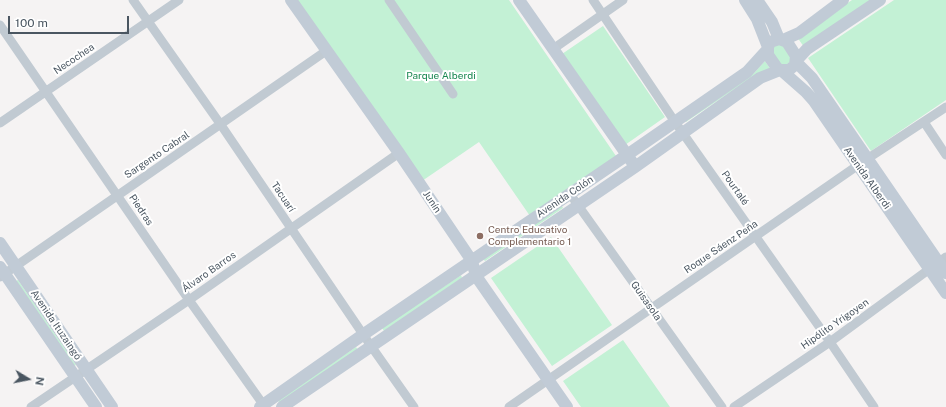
<!DOCTYPE html>
<html>
<head>
<meta charset="utf-8">
<style>
	body { margin:0 }
	#map { position:relative; width:946px; height:407px; overflow:hidden; background:#f5f3f3; font-family:"Public Sans",sans-serif }
	canvas { display:block }
	.north { position:absolute; left:8px; top:359px; width:40px; height:40px; -webkit-text-stroke:3px #fff; paint-order:stroke; rotate:100deg; font-size:11px; font-weight:700; line-height:16px; text-align:center; color:#4a5661 }
	.north::after { content:''; display:block; margin:auto; width:14px; height:18px; background:#4a5661; clip-path:polygon(50% 0,100% 100%,50% 72%,0 100%) }
	.scale { position:absolute; left:8px; top:16px; width:121px; height:18px; box-sizing:border-box; border:2px solid #4a5661; border-top:0; padding-left:5px; font-size:12px; line-height:14px; white-space:nowrap; color:#4a5661; -webkit-text-stroke:3px #fff; paint-order:stroke }
</style>
</head>
<body>
<div id="map">
<canvas width="946" height="407"></canvas>
<div class="north">N</div>
<div class="scale">100 m</div>
</div>
<script>
const g = document.querySelector('canvas').getContext('2d');
g.lineJoin = 'round';
function fillPath(path, color) {
  g.fillStyle = color;
  g.fill(path, 'evenodd');
}
function toPath(rows) {
  const path = new Path2D();
  for (const r of rows) {
    path.moveTo(r[0], r[1]);
    for (let i = 2; i < r.length; i += 2) path.lineTo(r[i], r[i + 1]);
  }
  return path;
}
function strokePath(path, color, width, dash) {
  g.strokeStyle = color;
  g.lineWidth = width;
  g.lineCap = dash ? 'butt' : 'round';
  g.setLineDash(dash || []);
  g.stroke(path);
}
function write(font, color, halo, rows, align = 'center') {
  g.font = font + ' "Public Sans",sans-serif';
  g.lineWidth = 4;
  g.setLineDash([]);
  g.textBaseline = 'middle';
  g.strokeStyle = halo;
  g.fillStyle = color;
  for (const [text, x, y, turn = 0] of rows) {
    g.save();
    g.translate(x, y);
    g.rotate((+turn || 0) * Math.PI / 180);
    g.textAlign = isNaN(turn) ? turn : align;
    if (halo) g.strokeText(text, 0, 0);
    g.fillText(text, 0, 0);
    g.restore();
  }
}
const green = toPath([
	[297,0,509,0,616,156,530,216,479,142,422,181],
	[852,0,872,0,804,47,797,37],
	[894,0,946,0,946,100,871,151,808,58],
	[603,26,665,117,625,145,562,54],
	[781,43,793,59,784,67,772,54,773,44],
	[765,61,771,70,757,74,686,122,685,121,754,73],
	[562,206,563,208,485,261,483,259],
	[551,237,612,325,552,366,491,278],
	[461,275,462,278,384,331,382,328],
	[18,280,76,365,74,366,16,281],
	[623,340,670,407,581,407,563,381],
	[356,347,358,350,279,403,278,400]
]);
const street = toPath([
	[133,0,221,125,371,346,414,407],
	[389,0,453,94],
	[593,0,675,122,830,342,874,407],
	[0,25,189,300,265,407],
	[553,49,623,0],
	[924,122,946,155],
	[0,123,179,0],
	[570,194,722,407],
	[0,277,326,51],
	[31,407,189,300,399,153],
	[509,407,867,159,946,107],
	[734,407,830,342,946,257]
]);
const secondary = toPath([
	[291,0,399,153,472,261,476,276,567,407],
	[519,0,632,162],
	[745,0,757,19,768,47],
	[757,0,772,22,779,39],
	[779,39,787,42,796,56,795,65,789,70,781,70,777,68,768,55,768,47,770,42,779,39],
	[783,40,799,33,843,0],
	[796,61,807,49,880,0],
	[796,62,812,78,946,273],
	[781,70,806,92,814,101,946,293],
	[0,243,112,407],
	[0,267,96,407],
	[260,407,364,334,627,155,747,72,767,50],
	[282,407,635,167,760,78,780,70]
]);
const markers = [
	[480,236,4,"#8d6e63"]
];
const streetNames = [
	["Necochea",74,59,-34],
	["Sargento Cabral",157,155,-34],
	["Avenida Alberdi",867,178,55],
	["Pourtalé",735,188,55],
	["Tacuarí",283,197,56],
	["Avenida Colón",565,197,-34],
	["Junín",432,202,56],
	["Piedras",141,210,56],
	["Roque Sáenz Peña",721,247,-34],
	["Álvaro Barros",209,272,-35],
	["Guisasola",646,301,55],
	["Hipólito Yrigoyen",835,324,-35],
	["Avenida Ituzaingó",56,325,56]
];
const parkNames = [
	["Parque Alberdi",441,76]
];
const educationNames = [
	["Centro Educativo",488,230],
	["Complementario 1",488,242]
];
fillPath(green, '#c3f1d5');
strokePath(street, '#c1cad2', 9);
strokePath(secondary, '#c1cbd6', 12);
for (const [x, y, r, color] of markers) {
  const dot = new Path2D();
  dot.arc(x, y, r, 0, 2 * Math.PI);
  g.fillStyle = color;
  g.fill(dot);
  strokePath(dot, '#fff', 1.5);
}
write('10px', '#4a5661', '#fff', streetNames);
write('10px', '#17864f', '#fff', parkNames);
write('10px', '#785e54', '#fff', educationNames, 'left');
</script>
</body>
</html>
